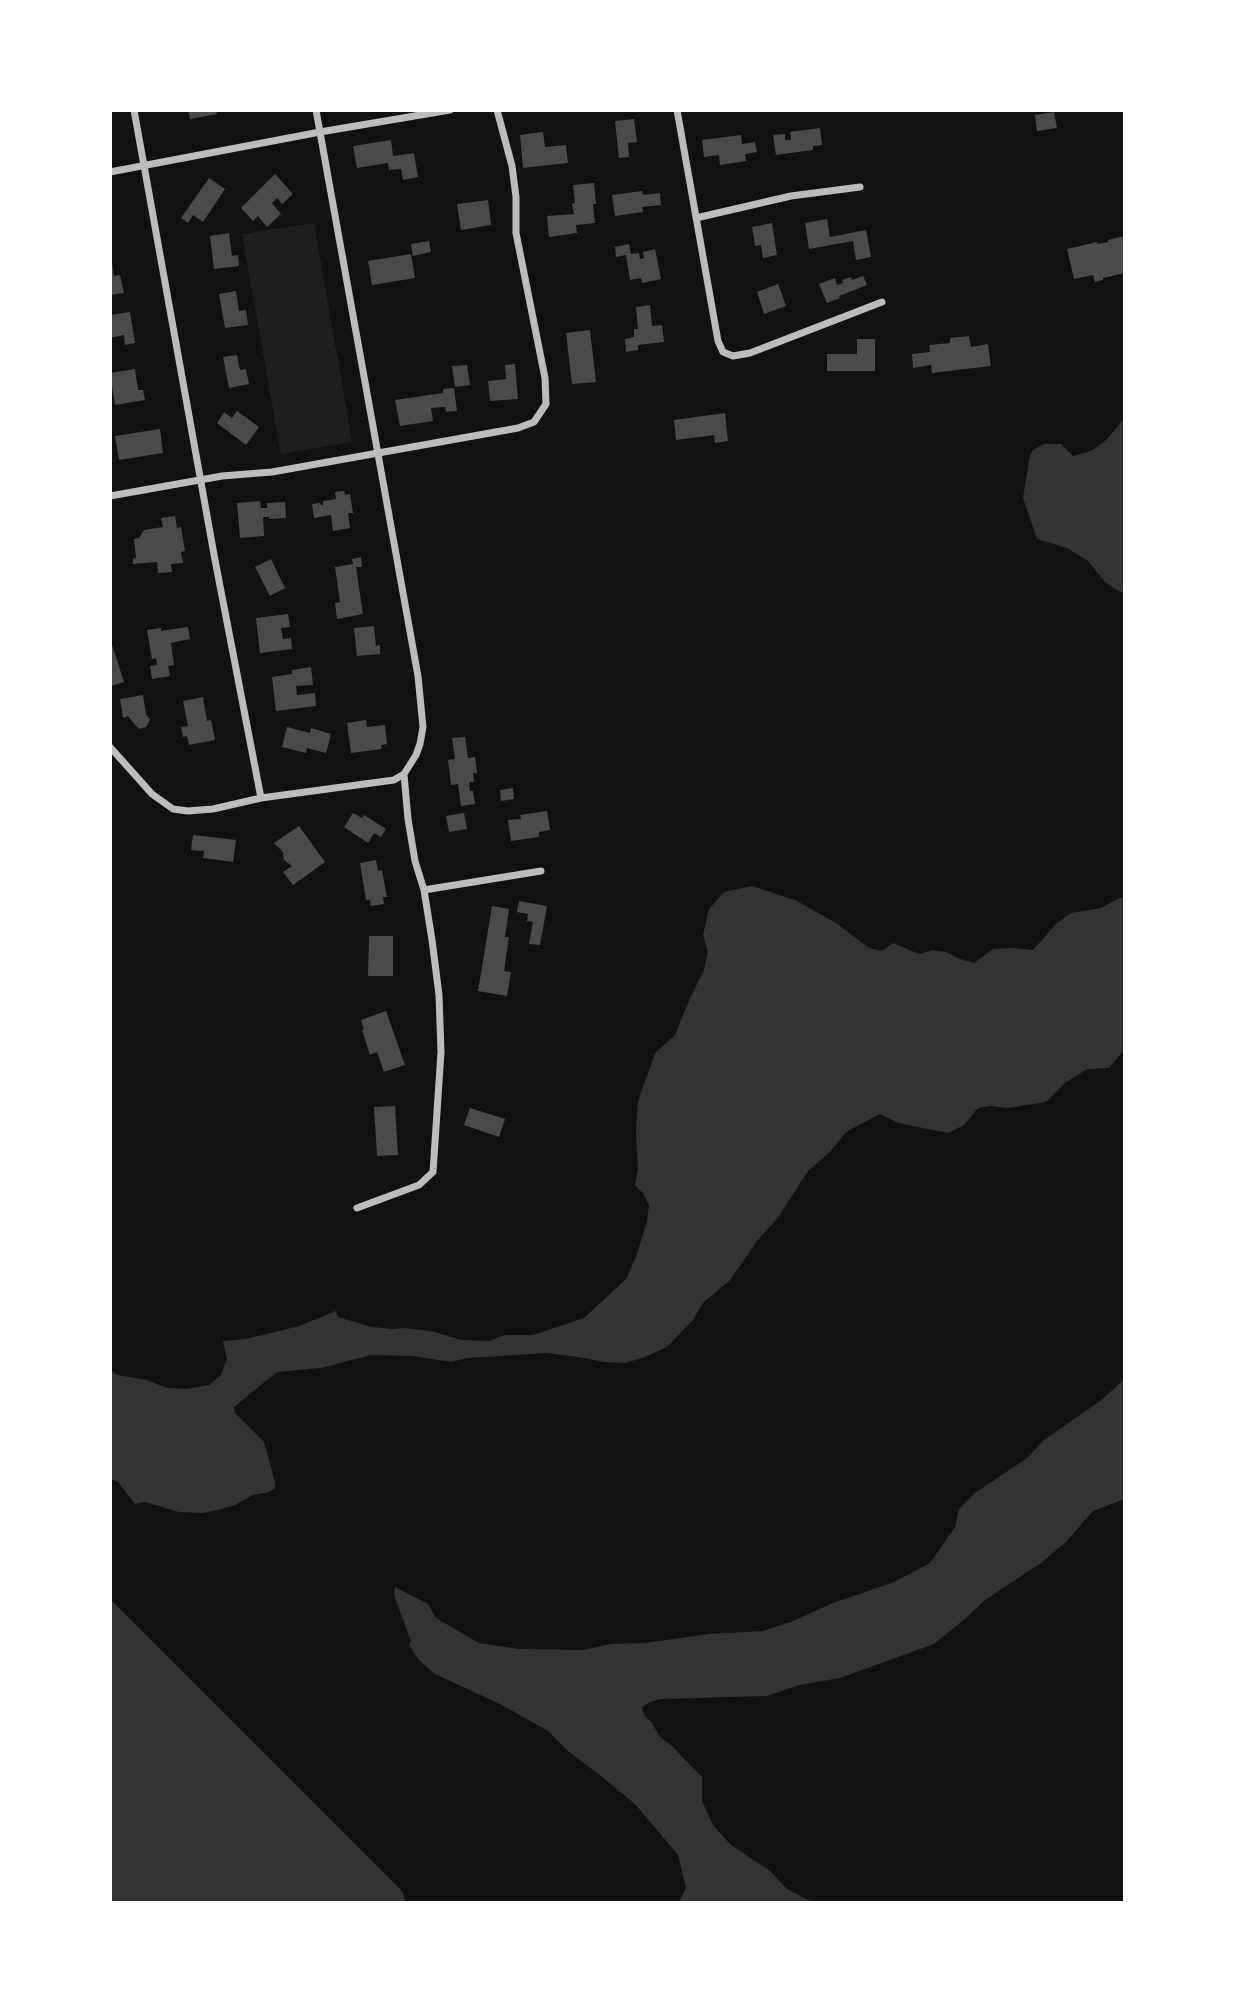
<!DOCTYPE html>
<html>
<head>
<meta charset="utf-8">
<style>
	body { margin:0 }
	#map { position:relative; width:1235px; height:2013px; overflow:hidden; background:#111; font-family:"Open Sans",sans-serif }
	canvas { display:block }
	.frame { position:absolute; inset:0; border:112px solid #fff; pointer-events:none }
</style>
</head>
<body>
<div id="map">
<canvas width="1235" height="2013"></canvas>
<div class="frame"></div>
</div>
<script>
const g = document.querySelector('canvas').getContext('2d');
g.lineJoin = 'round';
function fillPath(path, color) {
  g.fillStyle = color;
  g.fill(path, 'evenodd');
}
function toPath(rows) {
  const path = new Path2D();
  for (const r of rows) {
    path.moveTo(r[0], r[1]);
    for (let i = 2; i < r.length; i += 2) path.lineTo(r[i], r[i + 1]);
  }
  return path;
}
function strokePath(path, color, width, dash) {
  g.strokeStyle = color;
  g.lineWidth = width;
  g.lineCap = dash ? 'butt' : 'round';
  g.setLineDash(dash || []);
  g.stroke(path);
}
const green = toPath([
	[314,223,352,442,281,454,242,234]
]);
const water = toPath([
	[1125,418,1125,593,1118,591,1105,582,1088,561,1067,548,1037,539,1023,498,1030,455,1033,450,1044,444,1061,444,1073,456,1091,451,1106,440],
	[752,886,795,900,836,923,869,948,882,951,893,943,919,954,933,950,946,952,960,959,974,963,993,949,1012,948,1033,950,1057,923,1071,913,1101,908,1119,898,1125,897,1125,1049,1109,1068,1087,1069,1065,1083,1046,1102,1008,1108,990,1106,978,1108,964,1125,948,1133,898,1123,880,1114,846,1132,830,1152,808,1171,777,1219,757,1241,730,1280,702,1304,693,1320,667,1347,645,1357,625,1363,603,1362,585,1358,547,1353,467,1358,451,1362,413,1356,371,1355,321,1368,277,1372,234,1407,235,1413,264,1442,275,1482,275,1488,269,1492,253,1495,235,1505,221,1509,203,1513,179,1512,145,1502,135,1504,118,1482,110,1479,110,1369,117,1375,147,1380,167,1388,187,1389,209,1385,221,1375,227,1359,223,1341,246,1339,299,1326,336,1311,338,1317,372,1327,393,1329,406,1328,435,1332,461,1340,489,1341,505,1335,533,1335,584,1318,626,1279,636,1257,647,1221,649,1205,643,1193,635,1185,638,1169,636,1133,638,1101,655,1053,675,1035,690,998,704,970,708,952,703,935,709,909,724,892],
	[1125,1379,1125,1499,1093,1511,1066,1542,1041,1563,985,1600,966,1618,934,1644,840,1678,800,1685,767,1696,661,1699,650,1702,642,1707,644,1715,652,1723,660,1737,671,1745,702,1777,702,1801,713,1825,731,1845,770,1871,787,1889,814,1903,679,1903,686,1887,678,1855,635,1804,601,1776,568,1751,548,1731,502,1705,435,1674,419,1660,409,1645,411,1641,394,1595,395,1587,428,1604,436,1618,479,1643,519,1649,583,1650,611,1644,645,1643,709,1634,763,1631,793,1621,833,1603,894,1582,930,1563,955,1527,959,1509,975,1493,1027,1458,1044,1440,1100,1401],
	[110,1599,402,1891,406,1903,110,1903]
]);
const building = toPath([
	[188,110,216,110,217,114,190,119],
	[1054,112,1057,128,1037,131,1035,115],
	[634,119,637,142,628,143,629,157,619,158,615,121],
	[820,128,822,145,813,146,813,150,776,155,773,135,785,134,785,140,791,140,790,132],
	[543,132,545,147,566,145,568,163,523,168,520,135],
	[741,135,742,144,755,142,757,152,745,154,746,161,720,165,719,155,704,157,702,140],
	[391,140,393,156,414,153,418,177,403,180,401,169,389,170,388,163,357,168,353,146],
	[275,174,293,194,282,204,277,198,272,203,281,214,267,227,258,216,253,221,241,208],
	[209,178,225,189,203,222,193,215,188,223,181,218],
	[594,183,596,204,593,204,595,223,576,225,577,233,549,237,547,216,574,214,572,204,575,203,573,185],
	[642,191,643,195,660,193,661,205,642,207,643,212,615,216,612,195],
	[488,200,491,225,461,230,457,204],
	[827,219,830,237,866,230,871,257,856,260,853,241,809,249,805,223],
	[772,223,777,255,763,258,761,245,755,246,752,227],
	[229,233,232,256,238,255,239,266,214,269,210,236],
	[1120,237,1125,237,1125,273,1103,278,1103,280,1095,282,1093,275,1074,279,1067,249,1097,242,1098,244,1108,242,1108,240],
	[429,241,431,252,413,256,411,244],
	[629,244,631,254,639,253,640,259,644,258,643,252,655,249,661,279,642,283,641,278,630,280,626,255,616,257,615,247],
	[411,254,415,278,372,285,368,261],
	[112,262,114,276,120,275,124,293,110,295,110,263],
	[863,276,867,285,839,296,840,298,827,303,819,284,835,278,837,285,843,283,842,280,851,277,852,280],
	[778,284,786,306,764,314,757,292],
	[236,291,239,311,246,310,248,325,225,328,219,294],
	[650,305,652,326,662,325,664,342,638,345,638,350,626,352,625,339,634,337,634,329,638,329,636,307],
	[130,312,135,343,125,345,124,335,110,338,110,315],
	[590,330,596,382,572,384,566,333],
	[969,336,971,347,988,344,991,366,932,373,931,365,913,368,912,354,930,352,929,345,950,343,950,338],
	[857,339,875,339,875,371,827,371,827,354,857,354],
	[237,355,240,370,246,369,249,384,229,388,223,357],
	[515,364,518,399,490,401,488,381,506,379,505,365],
	[467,365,470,385,455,387,452,366],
	[135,369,138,390,143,390,145,400,115,405,110,373],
	[454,388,457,411,446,412,445,407,431,408,433,421,400,426,395,400,443,393,443,389],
	[237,411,259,427,246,445,217,423,224,412,232,418],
	[725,413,728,441,715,443,714,435,676,440,674,420],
	[160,429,163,453,119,460,115,436],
	[344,491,345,495,350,494,353,513,348,513,350,528,333,531,331,515,314,518,312,504,320,503,321,505,323,505,323,501,336,499,335,492],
	[260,501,261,508,267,508,267,503,285,502,286,518,269,519,269,517,263,517,264,536,240,538,237,503],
	[175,516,177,528,181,527,185,551,181,552,183,563,171,564,172,572,158,573,157,562,133,564,133,558,136,558,134,539,139,538,144,530,163,527,161,518],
	[361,557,362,567,356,567,363,614,337,619,335,603,340,602,335,567,353,564,352,559],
	[271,559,285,588,270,596,255,567],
	[288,614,290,627,281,628,283,639,291,638,292,649,260,653,256,618],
	[374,626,376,646,380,645,380,654,357,656,354,628],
	[188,627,190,639,171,643,174,665,168,666,170,676,152,679,150,666,157,665,156,658,152,659,147,630,161,628,161,631],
	[111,642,124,682,111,686,110,683],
	[311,667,313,685,296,686,297,695,315,693,316,706,276,711,272,677,292,674,292,670],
	[143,695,146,714,150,720,146,727,140,729,136,726,128,716,123,718,120,699],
	[203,697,207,721,211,720,215,740,189,745,187,736,183,737,181,727,188,726,183,701],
	[366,720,367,727,385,725,387,744,381,745,382,749,351,753,347,723],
	[287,727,310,733,311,728,331,734,326,753,307,748,306,753,282,747],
	[465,737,468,758,475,757,477,773,473,773,474,782,469,782,470,791,473,791,475,804,461,806,458,784,451,785,448,760,455,759,452,738],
	[513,788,514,799,501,801,500,790],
	[547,811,550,830,539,832,539,837,511,841,508,820,521,819,520,815],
	[353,813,362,818,364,815,386,829,381,837,374,833,368,843,344,827],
	[464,813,467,829,449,832,446,816],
	[299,826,325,862,293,885,283,872,292,866,284,860,283,852,274,843],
	[193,835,236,840,233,862,203,858,204,851,191,850],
	[376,860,378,871,382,870,387,897,383,897,384,904,371,906,370,900,366,900,360,863],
	[519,901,547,906,540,945,529,944,533,922,527,921,528,914,517,912],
	[492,906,509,909,505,937,509,937,504,971,511,972,507,996,478,991],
	[369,936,393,936,393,976,368,976],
	[386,1011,405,1065,384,1072,377,1052,370,1055,362,1030,364,1029,361,1020],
	[395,1106,398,1155,377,1156,374,1107],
	[470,1108,505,1119,499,1137,464,1125]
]);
const minor = toPath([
	[134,110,215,560,261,798],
	[316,110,418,676,423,727,420,744,416,755,404,774,408,819,415,861,424,890,432,940,439,995,441,1052,433,1172,419,1185,357,1208],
	[677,110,718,341,723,352,733,356,750,353,882,302],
	[110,172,320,132,450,110],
	[696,218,791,196,860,187],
	[110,496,222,476,272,472,518,428,534,422,546,404,545,378,516,233,516,197,512,166,497,110],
	[110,747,152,794,173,809,188,811,213,809,261,798,394,780,404,774],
	[424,890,541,871]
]);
fillPath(green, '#202020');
fillPath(water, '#333');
fillPath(building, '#4a4a4a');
strokePath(minor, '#bcbcbc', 7);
</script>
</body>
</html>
